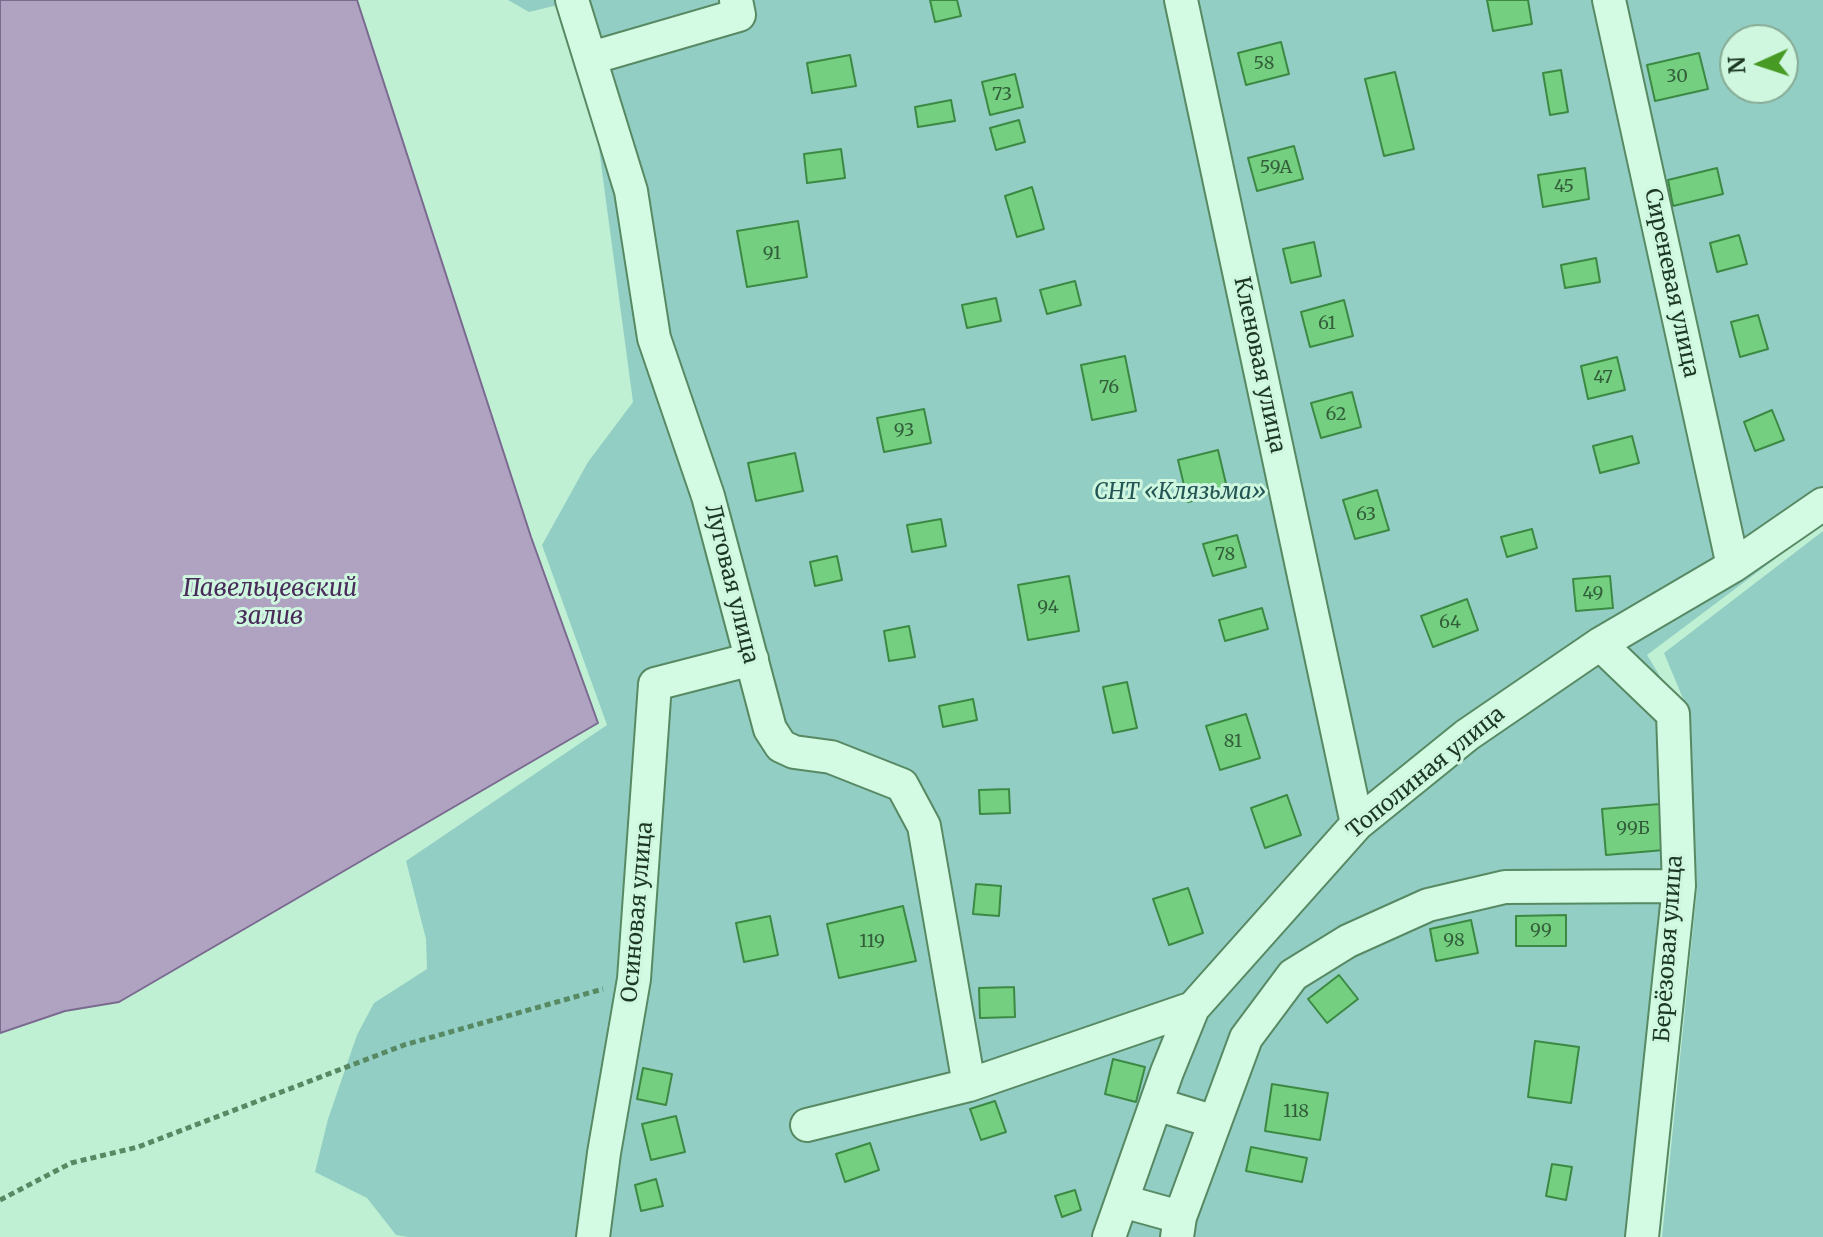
<!DOCTYPE html>
<html>
<head>
<meta charset="utf-8">
<style>
	body { margin:0 }
	#map { position:relative; width:1823px; height:1237px; overflow:hidden; background:#c0f0d4; font-family:Merriweather,serif }
	canvas { display:block }
	.north { position:absolute; left:1719px; top:24px; width:80px; height:80px; box-sizing:border-box; background:#cff7e0; border:2px solid #87ab94; border-radius:50%; rotate:267deg; font-size:22px; font-weight:700; line-height:32px; text-align:center; color:#1c3822 }
	.north::after { content:''; display:block; margin:auto; width:28px; height:36px; background:#479b24; clip-path:polygon(50% 0,100% 100%,50% 72%,0 100%) }
</style>
</head>
<body>
<div id="map">
<canvas width="1823" height="1237"></canvas>
<div class="north">N</div>
</div>
<script>
const g = document.querySelector('canvas').getContext('2d');
g.lineJoin = 'round';
function fillPath(path, color) {
  g.fillStyle = color;
  g.fill(path, 'evenodd');
}
function toPath(rows) {
  const path = new Path2D();
  for (const r of rows) {
    path.moveTo(r[0], r[1]);
    for (let i = 2; i < r.length; i += 2) path.lineTo(r[i], r[i + 1]);
  }
  return path;
}
function strokePath(path, color, width, dash) {
  g.strokeStyle = color;
  g.lineWidth = width;
  g.lineCap = dash ? 'butt' : 'round';
  g.setLineDash(dash || []);
  g.stroke(path);
}
function write(font, color, halo, rows, align = 'center') {
  g.font = font + ' Merriweather,serif';
  g.lineWidth = 6;
  g.setLineDash([]);
  g.textBaseline = 'middle';
  g.strokeStyle = halo;
  g.fillStyle = color;
  for (const [text, x, y, turn = 0] of rows) {
    g.save();
    g.translate(x, y);
    g.rotate((+turn || 0) * Math.PI / 180);
    g.textAlign = isNaN(turn) ? turn : align;
    if (halo) g.strokeText(text, 0, 0);
    g.fillText(text, 0, 0);
    g.restore();
  }
}
const green = toPath([
	[508,0,561,0,562,4,529,12],
	[579,0,1823,0,1823,523,1647,655,1680,709,1652,1237,408,1237,396,1235,367,1198,315,1172,328,1119,357,1035,374,1003,427,969,426,939,406,861,607,725,542,545,588,462,633,402],
	[1735,40,1783,40,1783,88,1735,88],
	[1823,531,1823,1237,1662,1237,1697,889,1689,713,1664,653]
]);
const water = toPath([
	[0,0,357,0,531,537,598,723,119,1002,65,1011,0,1033,0,0]
]);
const building = toPath([
	[930,0,957,0,961,16,935,22,930,0],
	[1487,0,1528,0,1532,24,1493,31,1487,0],
	[1281,42,1289,74,1246,85,1238,53,1281,42],
	[1699,53,1708,89,1655,101,1647,65,1699,53],
	[850,55,856,86,812,93,807,63,850,55],
	[1561,70,1568,112,1550,115,1543,73,1561,70],
	[1395,72,1414,149,1384,156,1365,79,1395,72],
	[1015,74,1023,107,990,115,982,82,1015,74],
	[951,100,955,121,918,127,915,107,951,100],
	[1019,120,1025,142,996,150,990,128,1019,120],
	[1294,146,1303,179,1257,191,1248,158,1294,146],
	[841,149,845,178,807,183,804,154,841,149],
	[1585,168,1589,199,1543,207,1538,175,1585,168],
	[1717,168,1723,194,1673,206,1668,180,1717,168],
	[1032,187,1044,229,1017,237,1005,196,1032,187],
	[798,221,807,277,747,287,737,231,798,221],
	[1739,235,1747,264,1717,272,1710,243,1739,235],
	[1314,242,1321,276,1291,283,1283,249,1314,242],
	[1596,258,1600,282,1565,288,1561,265,1596,258],
	[1075,281,1081,305,1047,314,1040,290,1075,281],
	[996,298,1001,321,967,328,962,305,996,298],
	[1344,300,1353,336,1310,347,1301,312,1344,300],
	[1758,315,1768,349,1740,357,1731,322,1758,315],
	[1125,356,1136,411,1092,420,1081,365,1125,356],
	[1617,357,1625,390,1588,399,1581,366,1617,357],
	[1352,392,1361,427,1321,438,1311,403,1352,392],
	[924,409,931,443,884,452,877,418,924,409],
	[1772,410,1784,440,1755,451,1744,422,1772,410],
	[1632,436,1639,463,1600,473,1593,446,1632,436],
	[1218,450,1228,492,1188,502,1178,460,1218,450],
	[795,453,803,491,756,501,748,463,795,453],
	[1377,490,1389,530,1355,539,1343,500,1377,490],
	[941,519,946,546,912,552,907,525,941,519],
	[1532,529,1537,548,1507,557,1501,537,1532,529],
	[1237,535,1246,567,1213,576,1203,544,1237,535],
	[837,556,842,580,815,586,810,562,837,556],
	[1069,576,1079,631,1028,640,1018,585,1069,576],
	[1610,576,1613,608,1576,611,1573,579,1610,576],
	[1467,599,1478,630,1433,647,1421,616,1467,599],
	[1262,608,1268,629,1225,641,1219,620,1262,608],
	[909,626,915,657,889,661,884,631,909,626],
	[1127,682,1137,728,1113,733,1103,687,1127,682],
	[973,699,977,720,943,727,939,706,973,699],
	[1246,714,1260,758,1220,770,1206,726,1246,714],
	[1009,789,1010,813,980,814,979,790,1009,789],
	[1287,795,1301,835,1265,848,1251,808,1287,795],
	[1660,804,1664,850,1606,855,1602,809,1660,804],
	[976,884,1001,886,999,916,973,914,976,884],
	[1188,888,1203,933,1169,945,1153,899,1188,888],
	[903,906,916,961,839,978,827,924,903,906],
	[1566,915,1566,946,1516,946,1516,916,1566,915],
	[770,916,778,955,744,962,736,923,770,916],
	[1471,920,1478,953,1436,961,1430,929,1471,920],
	[1339,975,1358,999,1327,1023,1308,999,1339,975],
	[1014,987,1015,1017,980,1018,979,988,1014,987],
	[1535,1041,1579,1047,1571,1103,1528,1097,1535,1041],
	[1113,1059,1145,1067,1136,1102,1105,1094,1113,1059],
	[643,1068,672,1074,666,1105,637,1099,643,1068],
	[1272,1084,1328,1093,1320,1140,1265,1131,1272,1084],
	[995,1101,1006,1132,981,1140,970,1109,995,1101],
	[676,1116,685,1152,651,1160,642,1124,676,1116],
	[870,1143,879,1170,845,1182,836,1154,870,1143],
	[1251,1147,1307,1158,1302,1182,1246,1171,1251,1147],
	[1552,1164,1572,1167,1566,1200,1546,1196,1552,1164],
	[656,1179,663,1206,641,1211,635,1185,656,1179],
	[1075,1190,1081,1210,1062,1217,1055,1196,1075,1190]
]);
const path = toPath([
	[0,1200,71,1163,138,1147,404,1045,603,989]
]);
const minor = toPath([
	[572,0,631,191,654,338,708,496,770,729,781,746,794,752,831,757,902,785,924,826,969,1085],
	[1181,0,1357,824],
	[1609,0,1733,566],
	[591,58,739,15,736,0],
	[1600,644,1673,714,1679,886,1642,1237],
	[1156,1104,1215,1122],
	[807,1125,969,1085,1193,1008],
	[1122,1201,1180,1217],
	[593,1237,604,1153,634,979,655,684,752,659],
	[1109,1237,1167,1072,1193,1008,1357,824,1467,735,1600,644,1733,566,1823,504],
	[1177,1237,1180,1217,1246,1038,1293,975,1348,941,1428,905,1505,887,1679,886]
]);
const numberNames = [
	["58",1264,64],
	["30",1677,77],
	["73",1002,95],
	["59А",1276,168],
	["45",1564,187],
	["91",772,254],
	["61",1327,324],
	["47",1603,378],
	["76",1109,388],
	["62",1336,415],
	["93",904,431],
	["63",1366,515],
	["78",1225,555],
	["49",1593,594],
	["94",1048,608],
	["64",1450,623],
	["81",1233,742],
	["99Б",1633,829],
	["99",1541,931],
	["98",1454,941],
	["119",872,942],
	["118",1296,1112]
];
const streetNames = [
	["Сиреневая улица",1671,283,78],
	["Кленовая улица",1259,365,78],
	["Луговая улица",731,584,76],
	["Тополиная улица",1426,773,-39],
	["Осиновая улица",638,912,-85],
	["Берёзовая улица",1669,949,-86]
];
const parkNames = [
	["СНТ «Клязьма»",1180,493]
];
const waterNames = [
	["Павельцевский",270,589],
	["залив",270,617]
];
fillPath(green, '#93cec4');
fillPath(water, '#b0a3c1');
strokePath(water, '#7b6a90', 2);
fillPath(building, '#74d080');
strokePath(building, '#3c8944', 2);
strokePath(minor, '#578963', 36);
strokePath(path, '#578963', 5, [6, 4]);
strokePath(minor, '#d3fae3', 32);
write('18px', '#325e3a', null, numberNames);
write('22px', '#1c3822', '#cff7e0', streetNames);
write('italic 22px', '#225554', '#cff7e0', parkNames);
write('italic 24px', '#492b59', '#cff7e0', waterNames);
</script>
</body>
</html>
